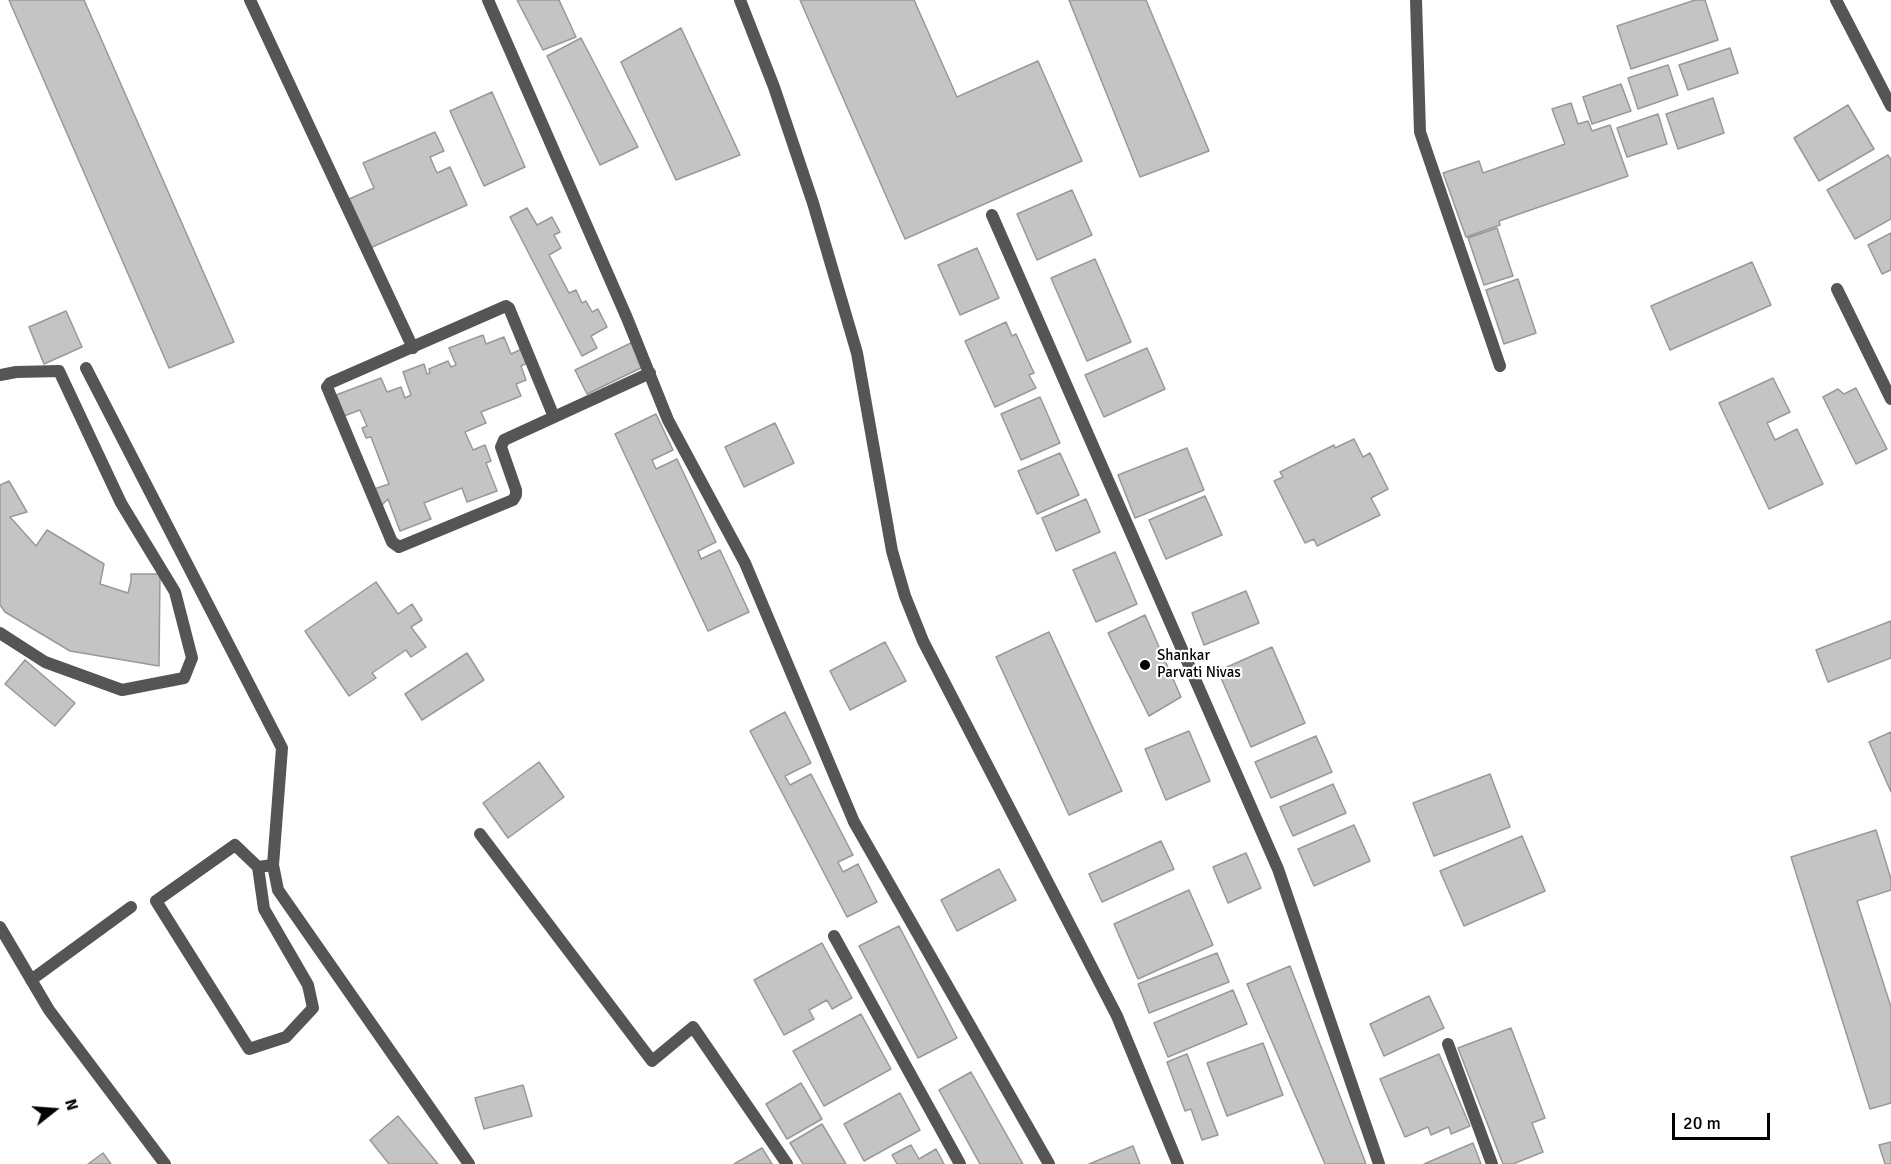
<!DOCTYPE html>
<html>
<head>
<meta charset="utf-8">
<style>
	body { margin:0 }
	#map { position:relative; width:1891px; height:1164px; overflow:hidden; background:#fff; font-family:Signika,sans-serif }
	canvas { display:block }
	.north { position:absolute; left:24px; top:1080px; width:60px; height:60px; -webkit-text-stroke:4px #fff; paint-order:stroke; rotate:73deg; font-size:16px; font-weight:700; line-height:24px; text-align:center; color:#000 }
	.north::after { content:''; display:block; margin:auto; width:21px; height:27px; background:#000; clip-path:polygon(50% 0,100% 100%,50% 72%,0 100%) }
	.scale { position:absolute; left:1672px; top:1113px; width:98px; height:27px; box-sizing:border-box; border:3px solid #000; border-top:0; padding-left:8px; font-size:18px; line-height:21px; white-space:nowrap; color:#000; -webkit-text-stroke:4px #fff; paint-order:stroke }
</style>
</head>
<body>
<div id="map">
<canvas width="1891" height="1164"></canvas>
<div class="north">N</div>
<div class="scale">20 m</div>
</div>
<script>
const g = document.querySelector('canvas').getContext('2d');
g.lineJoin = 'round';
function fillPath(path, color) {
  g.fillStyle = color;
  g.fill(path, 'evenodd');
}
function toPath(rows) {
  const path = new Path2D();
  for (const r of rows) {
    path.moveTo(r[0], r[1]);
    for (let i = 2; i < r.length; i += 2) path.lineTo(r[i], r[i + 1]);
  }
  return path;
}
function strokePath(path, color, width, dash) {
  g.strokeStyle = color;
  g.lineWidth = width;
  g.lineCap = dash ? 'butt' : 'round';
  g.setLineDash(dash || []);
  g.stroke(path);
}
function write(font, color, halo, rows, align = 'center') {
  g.font = font + ' Signika,sans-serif';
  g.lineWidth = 4.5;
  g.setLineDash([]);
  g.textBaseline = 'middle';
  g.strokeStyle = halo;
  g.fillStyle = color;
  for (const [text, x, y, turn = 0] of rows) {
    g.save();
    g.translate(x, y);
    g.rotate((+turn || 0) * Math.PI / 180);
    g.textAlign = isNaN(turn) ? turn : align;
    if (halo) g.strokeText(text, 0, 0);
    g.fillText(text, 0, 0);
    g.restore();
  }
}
const building = toPath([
	[9,0,84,0,234,342,169,368,9,0],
	[517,0,559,0,576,37,543,50,517,0],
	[800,0,914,0,957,97,1038,61,1082,161,905,239,800,0],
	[1069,0,1146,0,1209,151,1140,177,1069,0],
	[1695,0,1705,0,1718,40,1631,69,1617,26,1695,0],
	[681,28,740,155,676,180,621,62,681,28],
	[581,38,638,147,600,165,547,56,581,38],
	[1730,48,1738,73,1688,90,1679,65,1730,48],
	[1668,65,1678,95,1638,109,1628,78,1668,65],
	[1621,84,1631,111,1592,124,1583,97,1621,84],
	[492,92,525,167,484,186,450,111,492,92],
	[1713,98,1724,133,1678,149,1666,114,1713,98],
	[1571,103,1578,124,1588,121,1592,131,1610,125,1628,176,1499,221,1500,225,1466,237,1443,173,1479,161,1483,173,1565,144,1552,109,1571,103],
	[1848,105,1874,149,1819,181,1794,138,1848,105],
	[1658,114,1667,144,1627,157,1617,128,1658,114],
	[435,132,444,151,430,157,437,173,450,167,467,205,370,248,349,199,374,188,363,163,435,132],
	[1888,155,1891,160,1891,219,1855,239,1827,190,1888,155],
	[1072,190,1092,235,1037,260,1017,214,1072,190],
	[527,208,537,225,552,217,560,232,554,235,561,248,549,255,569,293,576,290,582,303,586,301,592,312,598,309,607,327,591,336,597,348,582,356,510,217,527,208],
	[1497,228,1513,276,1484,285,1468,238,1497,228],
	[1891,233,1891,270,1882,274,1868,245,1891,233],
	[977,248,999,298,960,315,938,265,977,248],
	[1095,259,1131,342,1087,361,1051,278,1095,259],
	[1752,262,1771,305,1670,350,1651,306,1752,262],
	[1518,279,1536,333,1504,344,1486,290,1518,279],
	[66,311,82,347,44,364,29,327,66,311],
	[1006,322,1012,336,1016,334,1034,373,1029,375,1036,388,995,407,965,341,1006,322],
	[483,335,486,344,504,337,511,354,522,349,527,363,521,366,526,380,516,384,521,396,481,412,486,423,465,432,473,450,485,445,491,461,486,463,497,491,467,502,462,488,424,503,431,519,400,531,388,499,381,506,374,489,389,484,371,437,366,438,362,428,367,426,360,410,344,416,336,395,381,378,387,392,401,387,405,398,411,395,403,372,424,364,427,374,430,373,429,369,448,361,451,367,456,365,449,348,483,335],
	[633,342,645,366,587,394,575,370,633,342],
	[1147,348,1165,389,1104,417,1085,375,1147,348],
	[1773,378,1790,412,1767,423,1775,440,1797,429,1823,484,1769,509,1719,403,1773,378],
	[1856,388,1887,449,1856,464,1823,397,1838,389,1844,394,1856,388],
	[1040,397,1060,443,1021,460,1001,414,1040,397],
	[656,414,673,450,652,460,656,469,677,459,716,542,698,551,701,559,720,550,749,612,708,631,615,434,656,414],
	[775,423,794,463,744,487,725,447,775,423],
	[1354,439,1363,457,1370,453,1388,489,1371,498,1380,515,1317,546,1314,539,1305,543,1274,481,1283,477,1280,472,1334,445,1335,448,1354,439],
	[1187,448,1204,490,1135,518,1118,475,1187,448],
	[1060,453,1079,495,1037,514,1018,471,1060,453],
	[9,481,27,512,10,517,36,546,47,530,104,564,100,584,128,593,131,581,131,574,160,574,159,666,70,651,5,612,0,605,0,485,9,481],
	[1205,496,1222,535,1166,559,1149,520,1205,496],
	[1086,499,1100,532,1056,551,1042,518,1086,499],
	[1115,552,1137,604,1096,622,1073,570,1115,552],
	[376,582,398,614,412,604,422,620,411,627,426,647,411,657,406,650,372,673,376,678,349,696,305,631,376,582],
	[1246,591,1259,623,1204,645,1192,613,1246,591],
	[1145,615,1181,697,1149,716,1108,633,1145,615],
	[1891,621,1891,658,1828,682,1816,650,1891,621],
	[1049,632,1122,791,1069,815,996,657,1049,632],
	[885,642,906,681,850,710,830,671,885,642],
	[1272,647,1305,723,1251,747,1218,671,1272,647],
	[467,653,484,680,422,720,405,694,467,653],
	[25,660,75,703,55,726,5,684,25,660],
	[785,712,811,763,785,776,790,785,811,774,853,855,838,862,843,872,858,864,877,902,847,917,750,731,785,712],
	[1189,731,1210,781,1166,800,1145,749,1189,731],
	[1891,732,1891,792,1869,742,1891,732],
	[1316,736,1332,772,1271,798,1255,762,1316,736],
	[539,762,564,797,508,838,483,803,539,762],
	[1490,774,1510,827,1434,856,1413,803,1490,774],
	[1333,784,1346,813,1293,836,1280,807,1333,784],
	[1354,825,1370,861,1314,886,1298,849,1354,825],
	[1876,830,1891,879,1891,890,1857,901,1891,1007,1891,1103,1870,1109,1791,857,1876,830],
	[1522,836,1545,891,1464,926,1440,871,1522,836],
	[1161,841,1174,869,1102,902,1089,874,1161,841],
	[1246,853,1261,888,1228,903,1213,867,1246,853],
	[999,869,1016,900,957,931,941,900,999,869],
	[1189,890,1213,945,1138,979,1114,924,1189,890],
	[899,926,957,1038,918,1058,859,946,899,926],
	[822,943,852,998,832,1009,827,1000,809,1010,814,1019,784,1035,754,980,822,943],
	[1217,953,1229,982,1149,1013,1138,984,1217,953],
	[1290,966,1366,1164,1325,1164,1247,984,1290,966],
	[1233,990,1247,1024,1168,1057,1154,1023,1233,990],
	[1429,996,1444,1028,1384,1056,1370,1024,1429,996],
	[861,1014,891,1069,824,1106,793,1051,861,1014],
	[1511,1028,1545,1118,1532,1123,1543,1152,1513,1164,1503,1164,1458,1048,1511,1028],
	[1263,1043,1283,1095,1227,1116,1207,1063,1263,1043],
	[1187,1054,1218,1135,1202,1140,1191,1109,1185,1111,1167,1062,1187,1054],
	[1439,1054,1470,1126,1451,1134,1449,1127,1431,1135,1428,1127,1405,1137,1380,1079,1439,1054],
	[971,1072,1023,1164,980,1164,939,1090,971,1072],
	[801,1083,822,1119,787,1139,766,1104,801,1083],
	[523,1085,532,1116,484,1129,475,1098,523,1085],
	[900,1093,920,1130,864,1161,844,1124,900,1093],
	[398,1116,438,1164,389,1164,370,1140,398,1116],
	[822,1124,846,1164,803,1164,790,1143,822,1124],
	[1891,1142,1891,1164,1885,1164,1879,1145,1891,1142],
	[1473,1143,1481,1164,1424,1164,1473,1143],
	[911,1145,919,1159,936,1149,944,1164,897,1164,892,1155,911,1145],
	[1133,1146,1140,1164,1089,1164,1133,1146],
	[762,1148,772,1164,734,1164,762,1148],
	[103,1153,111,1164,88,1164,103,1153]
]);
const minor = toPath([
	[250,0,413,348],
	[488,0,627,318,668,420,745,563,854,822,1049,1164],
	[740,0,774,87,813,203,857,353,892,551,905,596,923,641,1117,1016,1178,1164],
	[1416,0,1420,132,1500,366],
	[1836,0,1891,106],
	[992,215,1278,869,1379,1164],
	[1837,289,1891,399],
	[86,368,282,748,273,865,278,890,469,1164],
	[0,375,16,372,59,371,121,503,175,592,192,658,184,678,122,690,45,662,0,633],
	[554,417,509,308,506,306,330,383,327,387,392,542,399,547,513,500,516,495,516,490,501,447,504,440,650,373],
	[480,834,652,1061,693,1027,787,1164],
	[258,867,264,909,308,985,313,1008,286,1037,249,1049,156,901,235,845,258,867,273,865],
	[0,927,49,1010,165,1164],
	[834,936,960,1164],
	[31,980,131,907],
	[1448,1044,1492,1164]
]);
const markers = [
	[1145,665,6,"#000"]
];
const poiNames = [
	["Shankar",1157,656],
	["Parvati Nivas",1157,673]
];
fillPath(building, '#c4c4c4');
strokePath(building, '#999', 1.5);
strokePath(minor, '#555', 12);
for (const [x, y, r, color] of markers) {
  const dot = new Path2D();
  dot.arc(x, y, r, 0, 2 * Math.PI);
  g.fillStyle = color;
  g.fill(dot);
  strokePath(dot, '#fff', 2);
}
write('15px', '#000', '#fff', poiNames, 'left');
</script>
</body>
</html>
